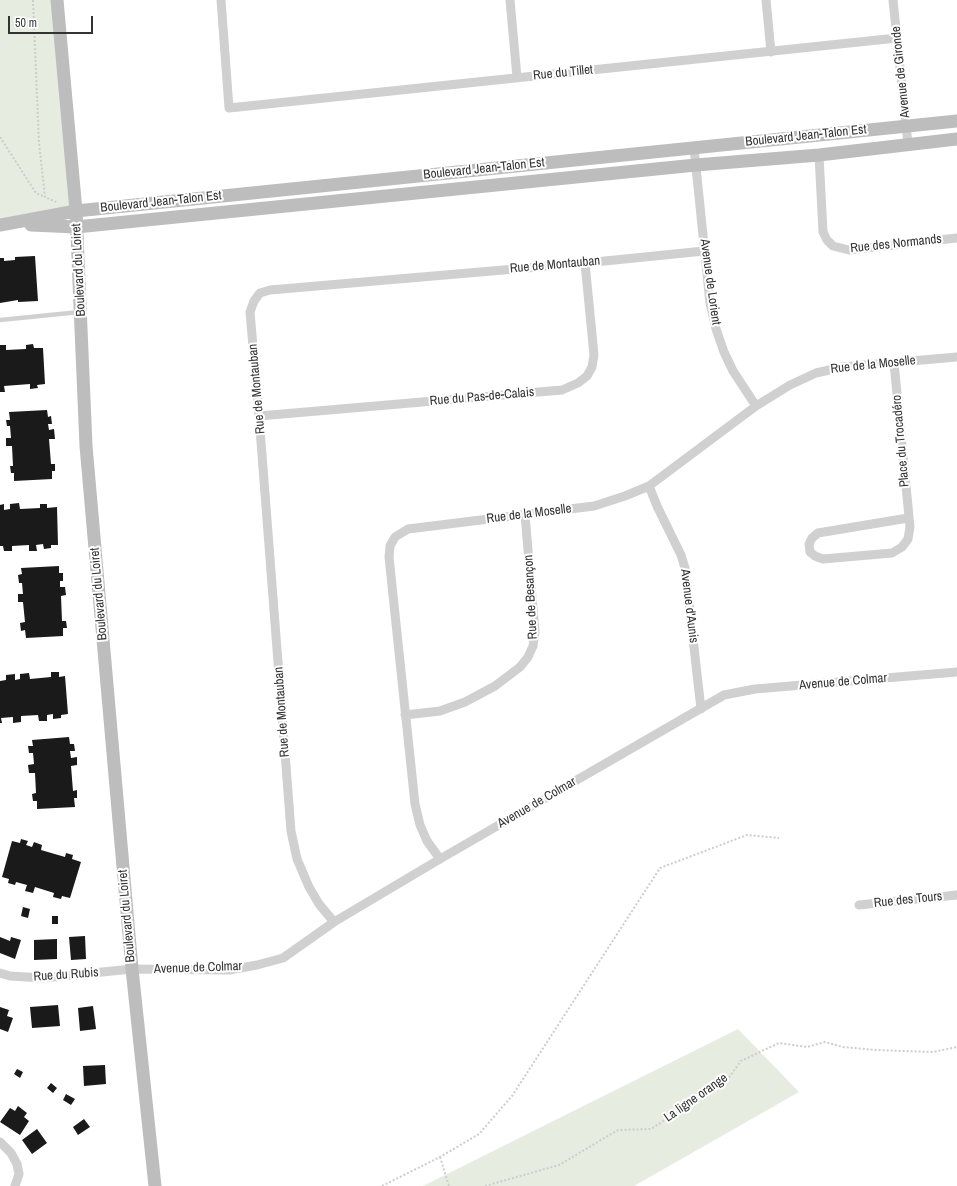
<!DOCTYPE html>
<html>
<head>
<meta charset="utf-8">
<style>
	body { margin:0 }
	#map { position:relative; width:957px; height:1186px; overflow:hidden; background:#fff; font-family:"Archivo Narrow",sans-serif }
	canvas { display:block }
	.scale { position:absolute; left:8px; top:16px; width:85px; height:18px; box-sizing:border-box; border:2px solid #333; border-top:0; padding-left:5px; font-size:12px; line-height:14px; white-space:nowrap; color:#333; -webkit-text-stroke:3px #fff; paint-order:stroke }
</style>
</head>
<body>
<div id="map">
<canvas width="957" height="1186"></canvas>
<div class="scale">50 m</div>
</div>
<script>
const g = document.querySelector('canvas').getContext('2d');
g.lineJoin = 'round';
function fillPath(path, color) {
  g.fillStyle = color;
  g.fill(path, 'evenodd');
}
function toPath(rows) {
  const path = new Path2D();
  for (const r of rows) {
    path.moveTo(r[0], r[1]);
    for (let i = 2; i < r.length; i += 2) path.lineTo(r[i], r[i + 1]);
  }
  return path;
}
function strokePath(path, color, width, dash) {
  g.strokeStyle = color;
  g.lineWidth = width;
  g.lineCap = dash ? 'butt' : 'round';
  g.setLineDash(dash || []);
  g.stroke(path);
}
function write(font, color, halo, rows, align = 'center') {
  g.font = font + ' "Archivo Narrow",sans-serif';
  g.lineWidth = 4;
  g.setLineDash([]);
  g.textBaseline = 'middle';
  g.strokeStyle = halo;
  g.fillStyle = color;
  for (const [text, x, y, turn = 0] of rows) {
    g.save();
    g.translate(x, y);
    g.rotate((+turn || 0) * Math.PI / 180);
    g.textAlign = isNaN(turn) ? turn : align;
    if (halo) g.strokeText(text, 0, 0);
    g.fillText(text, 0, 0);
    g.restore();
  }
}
const green = toPath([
	[0,0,57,0,76,211,0,225],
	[738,1029,799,1092,634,1186,423,1186]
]);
const building = toPath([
	[35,256,38,301,18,302,18,300,0,303,0,258,4,258,4,261,15,260,15,257],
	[33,344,34,348,43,348,45,384,37,385,38,388,30,389,30,384,4,386,5,392,0,392,0,345,6,345,6,350,26,349,26,345],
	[47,410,48,417,51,416,52,424,48,424,49,430,54,429,55,439,49,439,51,464,55,464,55,471,52,471,52,479,14,481,14,473,11,473,10,466,13,466,12,446,6,446,6,438,11,438,10,426,7,426,6,420,10,420,9,412],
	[19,503,20,509,40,508,40,504,47,504,47,508,57,507,58,545,51,545,51,548,44,549,43,544,36,545,37,551,29,551,29,545,12,546,12,551,4,551,3,546,0,546,0,505,4,504,4,510,10,509,10,504],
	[59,566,59,573,63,573,63,581,60,581,60,587,65,587,66,595,61,596,62,621,66,621,67,628,63,628,63,636,26,638,25,630,21,631,20,623,25,622,23,602,18,602,18,594,23,594,22,583,19,583,18,575,22,574,21,568],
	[51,672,59,672,59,677,65,676,68,714,61,715,61,718,53,719,53,714,47,715,47,721,39,721,38,715,21,716,21,722,13,723,13,717,1,718,2,723,0,723,0,681,6,680,6,675,15,674,15,680,20,679,20,674,29,673,30,679,51,677],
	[69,737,70,744,74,744,75,751,70,751,71,758,77,757,77,765,71,766,73,791,77,790,77,798,74,798,75,807,37,809,37,801,33,801,32,794,36,793,35,773,29,773,28,765,34,764,33,753,29,753,28,746,33,746,32,740],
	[21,839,28,841,26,845,32,847,34,842,42,845,41,850,65,857,66,853,73,855,72,859,81,862,70,898,62,896,61,899,53,897,54,893,35,887,33,893,25,891,27,885,16,882,15,885,8,883,9,879,2,877,12,841,20,843],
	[23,907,30,909,28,918,21,916],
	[52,916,58,916,58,924,52,924],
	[85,936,86,959,71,960,69,937],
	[0,937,10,941,11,937,21,940,15,959,0,953],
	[57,939,57,959,34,960,34,940],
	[58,1005,60,1026,32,1028,30,1007],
	[93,1006,96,1029,80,1031,78,1008],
	[0,1007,9,1010,7,1016,13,1018,8,1032,0,1029],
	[105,1065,106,1084,84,1086,83,1066],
	[17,1069,23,1072,20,1078,14,1074],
	[51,1083,57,1088,53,1093,47,1088],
	[66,1094,75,1099,71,1105,63,1100],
	[18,1106,27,1113,24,1117,29,1121,20,1135,0,1122,10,1108,15,1111],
	[84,1119,90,1127,78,1135,73,1127],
	[37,1129,47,1143,32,1154,22,1140]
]);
const path = toPath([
	[33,0,39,143,45,197,56,202],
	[0,137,36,193,45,197],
	[440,1157,449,1186],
	[382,1186,440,1157,479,1134,512,1096,660,868,747,835,779,838],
	[485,1186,559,1165,618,1130,651,1129,727,1080,741,1061,779,1043,807,1047,825,1042,843,1047,875,1050,933,1052,957,1047]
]);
const lane = toPath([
	[0,320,80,312]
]);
const street = toPath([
	[221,0,229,108,897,38],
	[510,0,517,77],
	[766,0,771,52],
	[893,0,908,144],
	[694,148,710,303,716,329,724,352,733,371,756,406],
	[819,155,823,232,827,240,833,246,849,250,957,238],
	[894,363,910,527,908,539,902,547,892,553,823,559,815,556,810,552,809,544,812,538,818,533,908,518],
	[259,416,562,390,578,383,587,376,592,367,594,355,585,263],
	[649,486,657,506,681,555,685,568,701,709],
	[405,715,440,711,465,702,495,686,520,667,528,657,533,646,535,632,525,515],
	[440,859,427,841,420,825,415,804,389,557,390,546,395,537,408,529,594,506,625,496,649,486,756,406,790,385,816,373,842,367,957,357],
	[859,905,957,895],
	[334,922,319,904,309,887,297,859,291,831,259,416,250,312,254,301,260,293,270,290,585,263,704,251],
	[0,973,10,976,43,978,132,969,229,970,257,965,283,958,334,922,440,859,724,695,755,689,957,672],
	[0,1142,11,1153,17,1164,19,1174,15,1186]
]);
const secondary = toPath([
	[57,0,76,211,86,446,132,969,155,1186],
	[0,225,76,211,957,121],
	[31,225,76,227,696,165,819,155,957,139]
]);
const streetNames = [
	["Avenue de Gironde",901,72,-96],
	["Rue du Tillet",563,73,-6],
	["Boulevard Jean-Talon Est",806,136,-6],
	["Boulevard Jean-Talon Est",484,169,-6],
	["Boulevard Jean-Talon Est",161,202,-6],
	["Rue des Normands",896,244,-6],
	["Rue de Montauban",555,265,-5],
	["Boulevard du Loiret",79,270,-93],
	["Avenue de Lorient",710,282,82],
	["Rue de la Moselle",873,365,-6],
	["Rue de Montauban",257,389,-95],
	["Rue du Pas-de-Calais",482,397,-5],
	["Place du Trocadéro",901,441,-95],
	["Rue de la Moselle",529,514,-7],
	["Boulevard du Loiret",99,594,-95],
	["Rue de Besançon",531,597,-93],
	["Avenue d'Aunis",689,606,83],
	["Avenue de Colmar",843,682,-5],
	["Rue de Montauban",282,712,-94],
	["Avenue de Colmar",537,803,-30],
	["Rue des Tours",908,900,-6],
	["Boulevard du Loiret",127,916,-95],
	["Avenue de Colmar",198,968,-2],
	["Rue du Rubis",66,975,-4],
	["La ligne orange",696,1098,-35]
];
fillPath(green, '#e6ecdf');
fillPath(building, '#1a1a1a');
strokePath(path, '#cdcdcd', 2, [2, 2]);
strokePath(lane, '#d0d0d0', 4.5);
strokePath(street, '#d0d0d0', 9);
strokePath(secondary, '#bdbdbd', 13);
write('13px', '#333', '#fff', streetNames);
</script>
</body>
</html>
